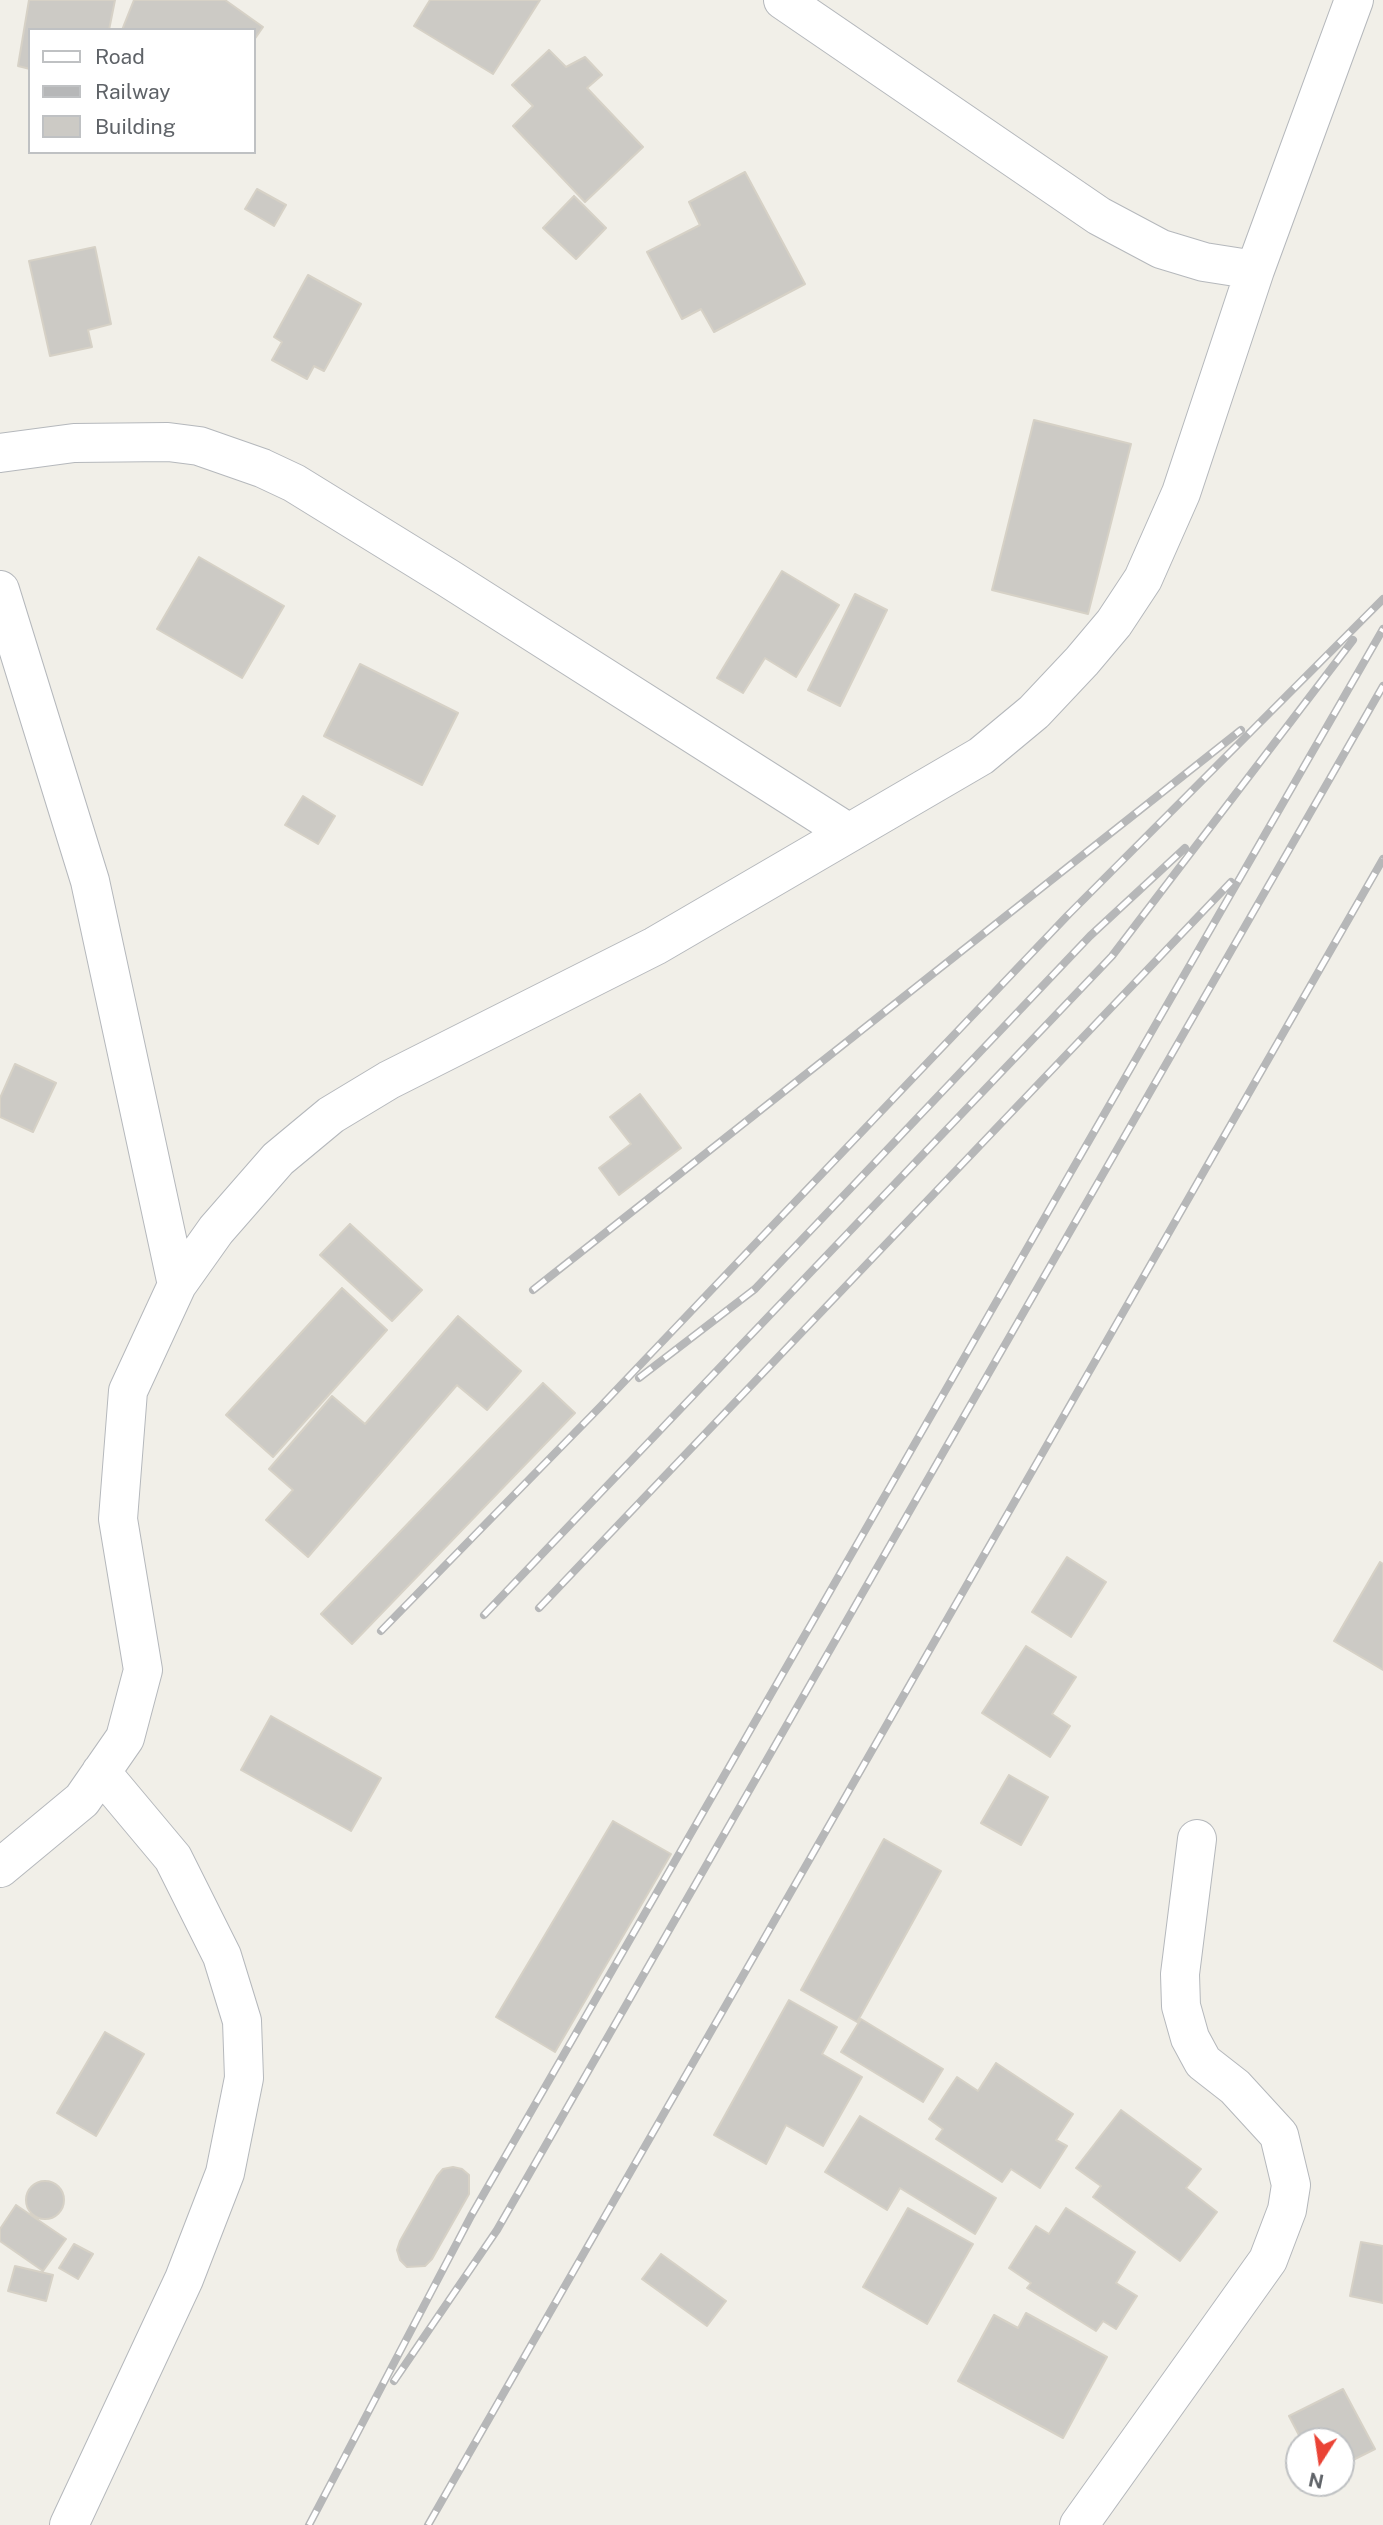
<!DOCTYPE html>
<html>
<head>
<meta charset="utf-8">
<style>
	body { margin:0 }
	#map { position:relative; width:1383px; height:2525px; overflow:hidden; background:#f1efe8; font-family:"Public Sans",sans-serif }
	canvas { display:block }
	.legend { position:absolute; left:28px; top:28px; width:228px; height:126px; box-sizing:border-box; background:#fff; border:2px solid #bfc1c3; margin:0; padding:9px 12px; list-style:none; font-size:21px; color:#5f6368 }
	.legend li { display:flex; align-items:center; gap:14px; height:35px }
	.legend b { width:35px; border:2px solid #bfc1c3 }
	.north { position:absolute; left:1285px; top:2427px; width:70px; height:70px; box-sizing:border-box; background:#fff; border:2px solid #bfc1c3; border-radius:50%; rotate:192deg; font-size:19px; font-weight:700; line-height:28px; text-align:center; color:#5f6368 }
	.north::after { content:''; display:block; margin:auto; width:24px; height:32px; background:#ea4335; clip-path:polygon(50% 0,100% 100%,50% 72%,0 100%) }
</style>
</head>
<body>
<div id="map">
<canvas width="1383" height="2525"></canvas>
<ul class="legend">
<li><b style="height:9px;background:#fff"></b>Road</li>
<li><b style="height:9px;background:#b6b7b8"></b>Railway</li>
<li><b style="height:19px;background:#cccac5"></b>Building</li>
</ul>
<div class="north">N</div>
</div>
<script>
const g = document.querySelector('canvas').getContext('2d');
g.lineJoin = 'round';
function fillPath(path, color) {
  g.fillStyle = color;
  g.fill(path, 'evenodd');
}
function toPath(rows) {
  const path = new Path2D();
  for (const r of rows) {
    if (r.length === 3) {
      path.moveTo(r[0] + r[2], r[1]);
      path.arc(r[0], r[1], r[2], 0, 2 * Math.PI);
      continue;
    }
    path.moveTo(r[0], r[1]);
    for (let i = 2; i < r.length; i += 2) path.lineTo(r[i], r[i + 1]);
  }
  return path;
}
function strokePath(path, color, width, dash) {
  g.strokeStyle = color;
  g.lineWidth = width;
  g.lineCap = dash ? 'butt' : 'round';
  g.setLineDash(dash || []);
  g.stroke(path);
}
const building = toPath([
	[29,0,115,0,109,30,30,30,30,69,18,66,29,0],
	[134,0,225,0,263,27,254,40,254,30,122,30,134,0],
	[430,0,540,0,493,74,414,26,430,0],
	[549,50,566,67,585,57,602,75,587,88,643,147,585,202,513,126,533,106,512,85,549,50],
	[745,172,805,284,714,332,701,309,682,319,647,252,700,225,689,202,745,172],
	[257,189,286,205,274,226,245,209,257,189],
	[574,196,606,228,576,259,543,228,574,196],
	[95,247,111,324,88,330,92,347,50,356,29,261,95,247],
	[308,275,361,304,324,371,314,366,307,379,272,360,282,342,274,337,308,275],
	[1034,420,1131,444,1088,614,992,590,1034,420],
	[199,557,284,606,242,678,157,629,199,557],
	[782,571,839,605,796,677,765,658,743,693,717,678,782,571],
	[855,594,887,610,840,706,808,690,855,594],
	[360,664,458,713,422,785,324,736,360,664],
	[303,796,335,816,318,844,285,825,303,796],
	[15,1064,56,1083,33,1132,0,1117,0,1098,15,1064],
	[640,1094,681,1148,619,1195,599,1168,631,1144,610,1117,640,1094],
	[350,1224,422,1290,392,1321,320,1255,350,1224],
	[342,1288,387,1330,273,1457,226,1415,342,1288],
	[458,1316,521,1371,487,1410,457,1385,308,1557,266,1520,293,1490,269,1469,332,1396,365,1424,458,1316],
	[543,1383,575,1413,352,1644,321,1614,543,1383],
	[1067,1557,1106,1582,1071,1637,1032,1612,1067,1557],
	[1380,1562,1383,1564,1383,1670,1334,1641,1380,1562],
	[1026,1646,1076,1677,1052,1714,1070,1726,1050,1757,982,1713,1026,1646],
	[271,1716,381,1778,351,1831,241,1770,271,1716],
	[1009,1775,1048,1797,1021,1845,981,1823,1009,1775],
	[613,1821,671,1854,555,2052,496,2017,613,1821],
	[884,1839,941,1871,857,2022,801,1990,884,1839],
	[789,2000,837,2027,822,2054,862,2077,823,2146,786,2125,766,2164,714,2135,789,2000],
	[861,2019,943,2069,923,2102,841,2052,861,2019],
	[105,2032,144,2054,96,2136,57,2113,105,2032],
	[996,2063,1073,2114,1056,2140,1067,2146,1040,2188,1011,2169,1002,2182,936,2139,943,2129,929,2119,957,2077,978,2091,996,2063],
	[1121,2110,1201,2169,1186,2188,1217,2212,1180,2261,1093,2197,1101,2186,1076,2168,1121,2110],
	[860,2116,996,2198,975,2234,900,2188,887,2210,825,2172,860,2116],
	[453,2167,462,2169,469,2175,469,2194,432,2259,425,2266,407,2267,400,2260,397,2250,400,2241,437,2176,443,2169,453,2167],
	[45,2200,19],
	[16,2205,66,2239,43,2271,0,2241,0,2229,16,2205],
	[908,2208,973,2244,927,2324,863,2287,908,2208],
	[1066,2208,1135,2252,1116,2283,1137,2296,1116,2329,1103,2321,1096,2331,1027,2288,1031,2283,1009,2268,1036,2226,1049,2234,1066,2208],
	[1361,2242,1383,2246,1383,2303,1350,2296,1361,2242],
	[74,2244,93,2254,78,2279,59,2268,74,2244],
	[661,2254,726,2301,707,2326,642,2279,661,2254],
	[15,2266,53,2275,46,2301,8,2291,15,2266],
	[1026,2313,1107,2357,1063,2438,958,2381,994,2315,1018,2328,1026,2313],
	[1343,2389,1375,2449,1341,2466,1341,2441,1302,2441,1289,2416,1343,2389]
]);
const street = toPath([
	[783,0,1099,216,1161,249,1204,262,1255,270,1354,0],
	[0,453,74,443,168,442,199,446,262,468,294,483,448,578,849,833],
	[0,590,90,881,177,1285],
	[0,1868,82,1800,125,1738,143,1670,118,1519,128,1391,177,1285,216,1230,278,1159,331,1115,389,1080,655,946,981,756,1034,712,1082,661,1114,623,1143,579,1181,493,1255,270],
	[69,2525,184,2279,225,2173,244,2078,242,2021,222,1956,173,1858,101,1772],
	[1079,2525,1268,2260,1287,2210,1291,2185,1279,2135,1235,2087,1203,2062,1190,2038,1181,2006,1180,1974,1197,1839]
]);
const rail = toPath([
	[533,1290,1241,730],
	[639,1378,755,1289,1090,936,1185,848],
	[539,1608,1231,882],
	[484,1615,1112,956,1353,640],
	[381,1631,601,1406,1068,915,1383,599],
	[394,2381,497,2230,1383,686],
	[309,2525,471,2216,1383,629],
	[428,2525,1383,859]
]);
fillPath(building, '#cccac5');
strokePath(building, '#d6d1c6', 2);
strokePath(street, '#b5b8bc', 40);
strokePath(street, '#fff', 38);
strokePath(rail, '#b6b7b8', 8);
strokePath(rail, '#fff', 5, [16]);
</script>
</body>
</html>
